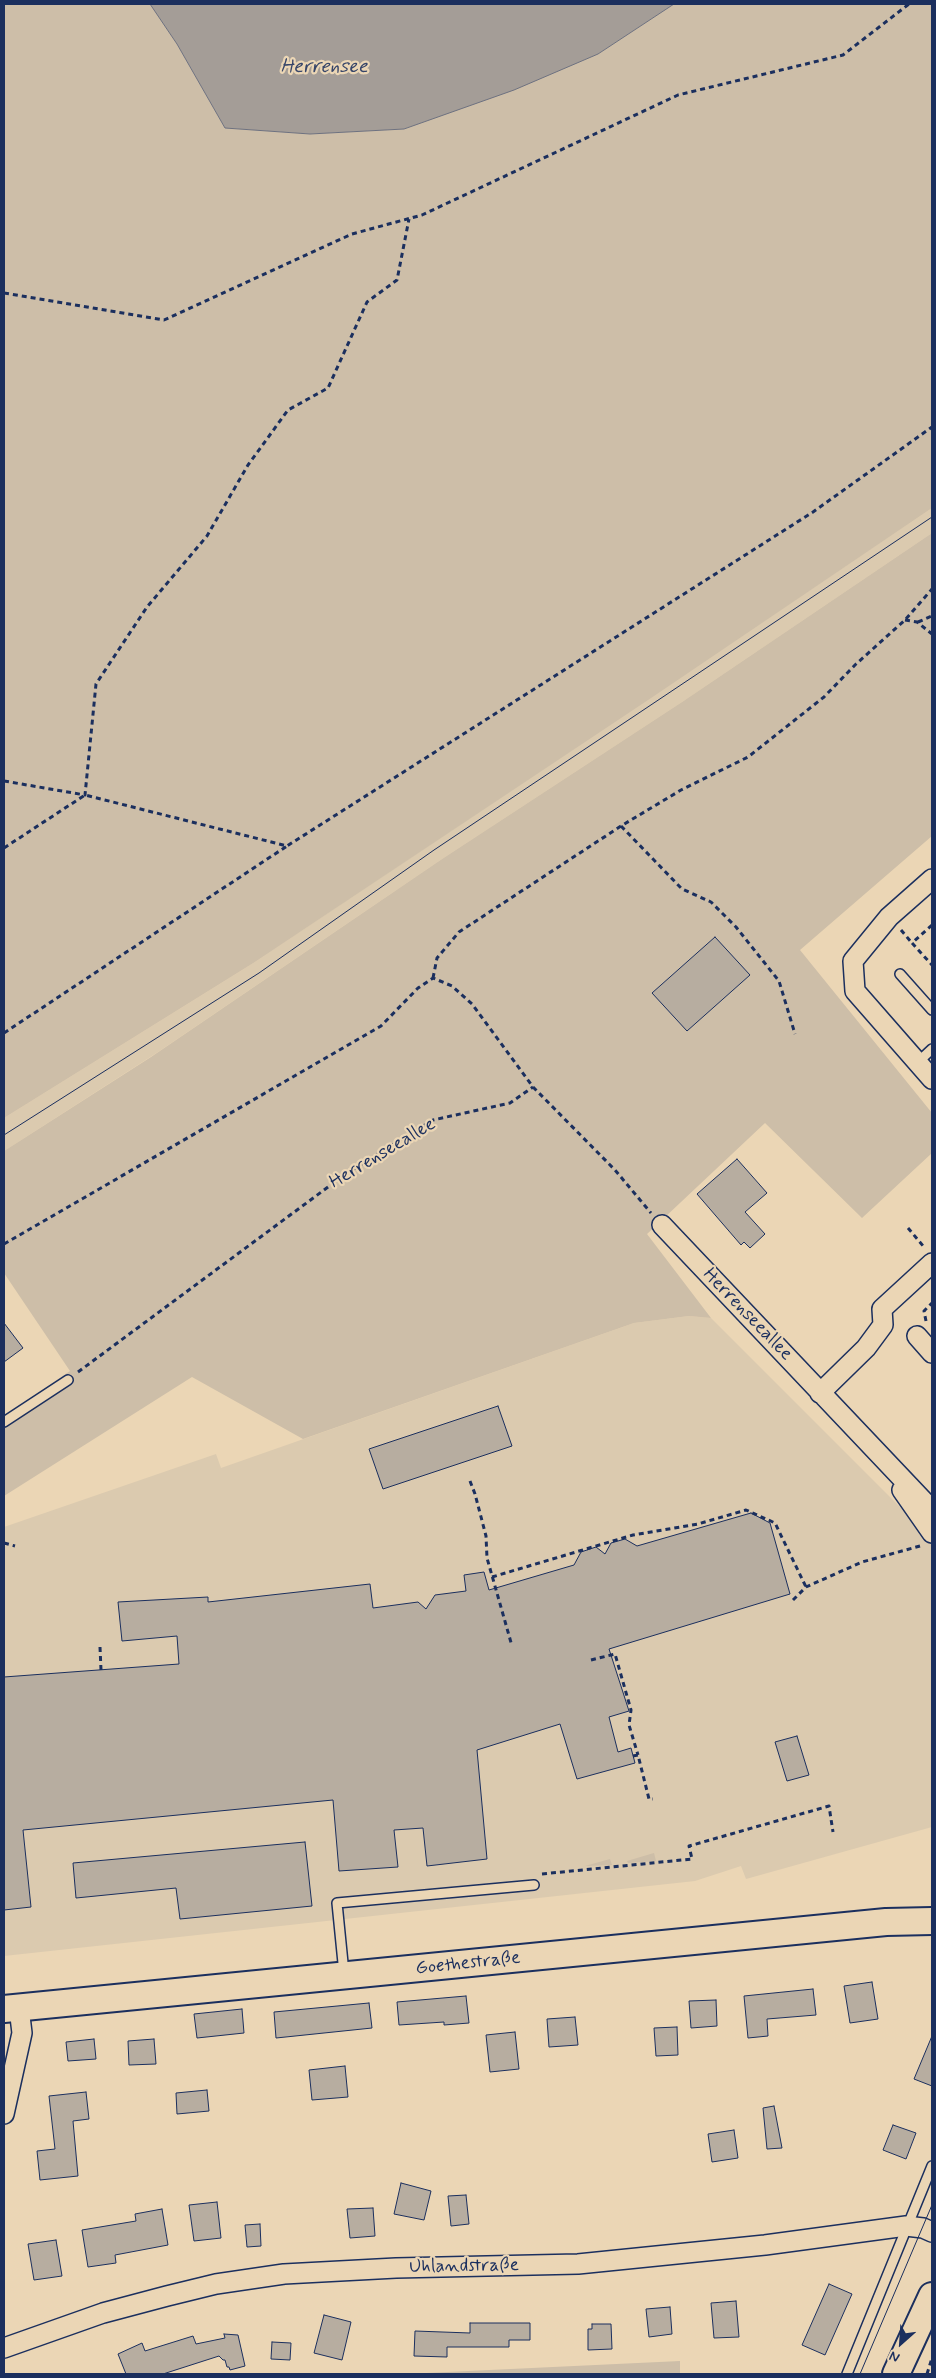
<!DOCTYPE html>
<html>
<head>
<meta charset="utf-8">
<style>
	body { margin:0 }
	#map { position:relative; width:936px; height:2378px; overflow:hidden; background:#ebd6b5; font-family:Mynerve,sans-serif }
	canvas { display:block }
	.frame { position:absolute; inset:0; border:5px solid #1b2f5e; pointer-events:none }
	.north { position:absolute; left:876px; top:2318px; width:50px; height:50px; -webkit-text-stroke:4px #ebd6b5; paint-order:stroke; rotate:206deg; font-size:14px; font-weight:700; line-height:20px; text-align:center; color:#1b2f5e }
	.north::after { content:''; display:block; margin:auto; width:18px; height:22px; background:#1b2f5e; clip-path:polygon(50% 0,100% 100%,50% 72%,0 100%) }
</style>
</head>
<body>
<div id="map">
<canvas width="936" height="2378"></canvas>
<div class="frame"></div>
<div class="north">N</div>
</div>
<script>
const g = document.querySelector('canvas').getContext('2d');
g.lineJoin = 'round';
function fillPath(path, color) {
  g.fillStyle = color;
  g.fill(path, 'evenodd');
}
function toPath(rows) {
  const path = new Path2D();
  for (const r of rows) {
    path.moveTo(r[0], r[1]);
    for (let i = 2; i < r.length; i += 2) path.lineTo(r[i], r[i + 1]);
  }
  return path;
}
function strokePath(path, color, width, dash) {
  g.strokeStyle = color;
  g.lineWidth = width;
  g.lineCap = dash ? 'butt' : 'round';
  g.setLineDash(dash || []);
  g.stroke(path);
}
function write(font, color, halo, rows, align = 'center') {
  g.font = font + ' Mynerve,sans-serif';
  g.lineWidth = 4.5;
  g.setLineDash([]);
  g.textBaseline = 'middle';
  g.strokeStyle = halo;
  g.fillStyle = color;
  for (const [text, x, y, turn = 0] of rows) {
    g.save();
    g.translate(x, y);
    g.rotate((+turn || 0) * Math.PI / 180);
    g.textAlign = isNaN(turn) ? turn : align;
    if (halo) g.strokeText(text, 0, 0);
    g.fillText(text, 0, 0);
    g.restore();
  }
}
const built = toPath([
	[932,508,932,533,682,702,442,859,158,1052,4,1151,4,1118,255,962],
	[689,1316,711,1318,932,1539,932,1827,746,1879,741,1866,695,1881,4,1956,4,1527,216,1454,221,1468,634,1323]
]);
const green = toPath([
	[4,4,150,4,177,44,225,128,310,134,404,129,598,54,674,4,932,4,932,508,654,696,255,962,4,1118],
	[932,533,932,836,800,950,932,1113,932,1153,862,1218,765,1123,647,1234,711,1318,689,1316,634,1323,303,1439,192,1377,4,1496,4,1416,70,1371,4,1273,4,1151,151,1057,442,859,682,702],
	[654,1853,656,1861,628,1863,627,1861],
	[610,1859,612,1865,585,1866],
	[680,2361,680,2374,405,2374]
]);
const water = toPath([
	[150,4,674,4,598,54,514,90,404,129,310,134,225,128,177,44,150,4]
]);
const building = toPath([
	[715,937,750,975,687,1031,652,993,715,937],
	[737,1159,767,1193,745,1212,765,1234,750,1248,744,1242,741,1245,697,1194,737,1159],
	[4,1323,23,1348,4,1362,4,1323],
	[498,1406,512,1446,383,1489,369,1449,498,1406],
	[751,1513,770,1523,790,1594,609,1649,629,1711,609,1717,618,1752,631,1748,635,1763,577,1779,560,1724,477,1750,487,1859,427,1866,423,1828,394,1830,398,1867,339,1871,333,1800,23,1830,31,1907,4,1910,4,1677,179,1664,177,1636,122,1641,118,1602,208,1597,208,1602,370,1584,373,1608,418,1602,426,1609,435,1595,466,1591,464,1575,484,1572,489,1590,574,1565,581,1552,596,1547,605,1554,611,1543,625,1539,637,1546,751,1513],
	[797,1736,809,1775,787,1781,775,1742,797,1736],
	[305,1842,312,1906,180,1919,176,1888,76,1898,73,1863,305,1842],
	[872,1982,878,2019,850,2023,844,1986,872,1982],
	[813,1989,816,2015,767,2019,768,2036,748,2038,744,1996,813,1989],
	[466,1996,469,2023,444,2025,444,2022,399,2025,397,2002,466,1996],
	[716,2000,717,2026,691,2028,689,2001,716,2000],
	[369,2003,372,2028,276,2038,274,2012,369,2003],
	[242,2009,244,2033,197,2038,194,2014,242,2009],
	[575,2017,578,2045,549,2047,547,2019,575,2017],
	[677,2027,678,2055,656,2056,654,2028,677,2027],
	[515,2032,519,2069,490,2072,486,2035,515,2032],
	[932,2036,932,2086,914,2079,932,2036],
	[94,2039,96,2059,68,2061,66,2042,94,2039],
	[154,2039,156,2064,129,2065,128,2041,154,2039],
	[345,2066,348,2097,312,2100,309,2070,345,2066],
	[207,2090,209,2111,177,2114,176,2093,207,2090],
	[86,2092,89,2119,73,2121,78,2176,40,2180,37,2151,55,2149,49,2096,86,2092],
	[774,2106,782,2148,767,2149,763,2108,774,2106],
	[893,2125,916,2133,906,2159,883,2150,893,2125],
	[734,2130,738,2158,712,2162,708,2134,734,2130],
	[401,2183,431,2191,424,2220,394,2214,401,2183],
	[466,2195,469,2224,451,2226,448,2196,466,2195],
	[217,2202,221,2238,194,2241,189,2205,217,2202],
	[373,2208,375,2236,350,2238,347,2209,373,2208],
	[162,2209,168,2245,115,2255,116,2263,88,2267,82,2230,136,2221,135,2214,162,2209],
	[260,2224,261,2246,247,2247,245,2225,260,2224],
	[56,2240,62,2276,34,2280,28,2244,56,2240],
	[829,2284,852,2294,825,2355,802,2345,829,2284],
	[736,2301,739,2337,714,2338,711,2303,736,2301],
	[670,2307,672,2334,649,2337,646,2309,670,2307],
	[324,2315,351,2322,342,2360,314,2353,324,2315],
	[470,2323,530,2323,530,2340,509,2340,509,2347,447,2347,447,2357,414,2356,415,2331,470,2333,470,2323],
	[592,2324,611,2324,612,2349,588,2350,588,2329,592,2329,592,2324],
	[224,2334,238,2335,245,2366,230,2370,229,2367,227,2367,225,2360,223,2360,219,2356,163,2374,126,2374,118,2354,142,2343,145,2351,193,2336,196,2344,225,2338,224,2334],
	[272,2342,291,2343,290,2360,271,2359,272,2342]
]);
const path = toPath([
	[4,293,164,320,352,234,422,215,678,95,843,55,909,4],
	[905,620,917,622,932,634],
	[918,622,932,616],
	[4,781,85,795,96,684,147,607,207,536,248,465,288,410,328,388,367,302,397,280,409,219],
	[621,826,682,889,711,902,736,927,779,981,795,1034],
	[4,848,85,795,287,846,813,512,932,427],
	[932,925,912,943,932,965],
	[901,930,912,943],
	[433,978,437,958,459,932,621,826,681,790,748,757,824,697,855,665,905,620,932,589],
	[4,1033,287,846],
	[908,1228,924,1247],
	[4,1244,381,1026,418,988,433,978,452,986,472,1004,533,1087,615,1170,651,1213],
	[926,1321,924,1311,932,1303],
	[78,1372,347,1173,433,1120,510,1103,533,1087],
	[470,1481,475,1494,486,1536,487,1558,512,1646],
	[4,1543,15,1546],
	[492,1577,633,1535,698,1524,746,1510,775,1523,806,1587],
	[793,1600,806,1587,862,1562,920,1546],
	[100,1647,101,1670],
	[591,1660,615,1654,631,1710,629,1725,638,1755],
	[633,1756,638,1755,649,1799,653,1799],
	[542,1874,692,1859,689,1846,829,1806,833,1832],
	[927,2374,932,2358]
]);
const lane = toPath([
	[900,974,932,1010],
	[917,1063,932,1049],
	[4,1422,68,1380],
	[344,1973,337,1903,534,1885],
	[847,2374,932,2166]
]);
const street = toPath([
	[932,879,889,917,853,961,855,991,932,1079],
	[662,1225,932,1510],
	[917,1336,932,1353],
	[820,1393,866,1348,883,1325,882,1309,932,1263],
	[902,1490,932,1533],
	[4,2114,22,2033,19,2008],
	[4,2348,103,2313,167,2296,216,2284,284,2274,396,2268,578,2264,765,2245,906,2226,923,2228,932,2232]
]);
const secondary = toPath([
	[4,2009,886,1922,932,1921],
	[896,2374,932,2296]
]);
const tram = toPath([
	[4,1135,259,973,434,850,932,517],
	[860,2374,932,2205]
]);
const streetNames = [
	["Herrenseeallee",383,1154,-31],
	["Herrenseeallee",747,1315,46],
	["Goethestraße",468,1964,-6],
	["Uhlandstraße",464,2267,-1]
];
const waterNames = [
	["Herrensee",324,68]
];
fillPath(built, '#dbcaaf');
fillPath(green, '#cdbea8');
fillPath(water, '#a49d97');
strokePath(water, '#6d7180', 1);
fillPath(building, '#b7ada0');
strokePath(building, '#1b2f5e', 1);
strokePath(lane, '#1b2f5e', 12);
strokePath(street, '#1b2f5e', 22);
strokePath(secondary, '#1b2f5e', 30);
strokePath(path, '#1b2f5e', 3, [5, 4]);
strokePath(lane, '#ebd6b5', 9);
strokePath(street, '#ebd6b5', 19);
strokePath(secondary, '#ebd6b5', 26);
strokePath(tram, '#1b2f5e', 1);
write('19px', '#1b2f5e', '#ebd6b5', streetNames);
write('italic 20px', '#364569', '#ebd6b5', waterNames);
</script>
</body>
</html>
